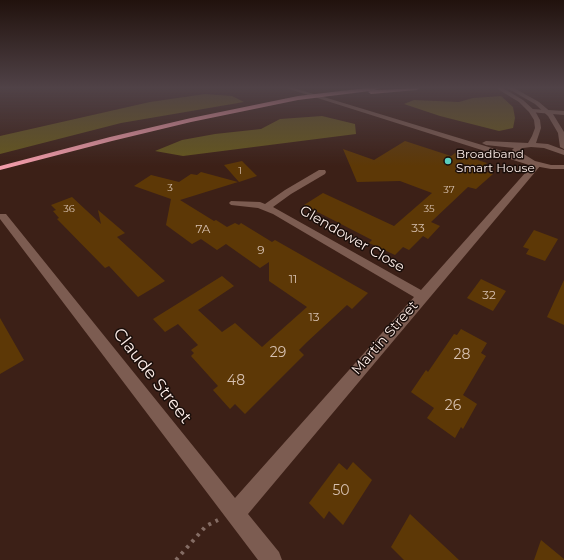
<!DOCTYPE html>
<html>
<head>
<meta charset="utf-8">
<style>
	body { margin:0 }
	canvas { display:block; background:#3c2017 }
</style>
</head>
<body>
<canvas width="564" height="560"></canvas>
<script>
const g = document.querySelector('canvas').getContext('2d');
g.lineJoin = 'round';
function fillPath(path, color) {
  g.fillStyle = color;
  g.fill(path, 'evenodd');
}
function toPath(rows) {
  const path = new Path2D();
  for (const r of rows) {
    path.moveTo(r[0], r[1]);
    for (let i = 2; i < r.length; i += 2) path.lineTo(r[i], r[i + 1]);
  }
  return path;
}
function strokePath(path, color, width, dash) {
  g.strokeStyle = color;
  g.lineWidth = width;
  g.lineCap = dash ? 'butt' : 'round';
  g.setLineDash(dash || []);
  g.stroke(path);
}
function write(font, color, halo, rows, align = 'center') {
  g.font = font + ' Montserrat,sans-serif';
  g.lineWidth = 3;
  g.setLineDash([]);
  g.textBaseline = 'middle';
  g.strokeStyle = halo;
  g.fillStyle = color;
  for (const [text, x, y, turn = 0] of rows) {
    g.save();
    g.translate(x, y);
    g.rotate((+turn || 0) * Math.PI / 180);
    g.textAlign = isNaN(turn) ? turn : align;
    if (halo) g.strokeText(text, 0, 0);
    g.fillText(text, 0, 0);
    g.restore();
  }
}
const forest = toPath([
	[205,94,232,96,244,102,121,123,0,154,0,136,150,102],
	[501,96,513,107,515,118,513,128,499,131,440,116,404,104,414,100,459,102,473,98],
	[322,116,355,124,356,134,183,156,155,151,182,140,215,134,261,129,280,119]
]);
const building = toPath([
	[405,141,451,156,455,153,487,163,480,170,493,174,476,189,468,187,431,222,440,226,428,239,423,236,409,250,403,247,395,255,369,243,372,240,304,205,323,193,394,226,432,193,400,181,357,182,343,149,374,160],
	[242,161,257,176,239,182,224,165],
	[201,172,238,182,180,200,214,221,216,220,227,227,235,223,239,225,241,223,272,242,275,240,368,293,352,309,347,305,307,342,299,350,304,355,245,414,235,404,230,409,213,390,218,386,191,356,194,353,191,350,198,345,178,324,165,332,153,319,222,276,234,286,198,310,222,332,235,323,262,347,307,307,269,281,269,262,260,268,226,244,217,250,201,239,192,244,166,225,171,199,134,186,151,175,179,182,191,174,197,175],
	[72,197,101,224,98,210,125,233,117,237,165,281,138,297,109,266,105,268,57,219,59,218,53,211,56,210,51,205],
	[534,230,558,239,545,261,526,254,529,249,523,247],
	[481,279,506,291,493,311,467,298],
	[564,280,564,325,547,317],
	[0,318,24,360,0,374],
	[461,329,487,343,481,353,486,356,463,395,477,404,463,429,461,427,455,438,427,418,434,408,411,392,426,370,428,372,454,334,457,335],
	[353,462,372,480,343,525,329,511,324,519,309,503,339,463,347,470],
	[410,514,459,560,404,560,391,547],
	[541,540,564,559,564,560,534,560]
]);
const path = toPath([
	[176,560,206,526,218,520]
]);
const street = toPath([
	[532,109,564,111,564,115,530,112,530,110,532,109],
	[534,163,537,163,541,165,248,514,279,552,282,560,258,560,0,219,0,214,6,214,235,498,414,297,273,214,258,208,231,205,229,203,231,201,260,202,265,204,285,190,319,170,325,170,326,172,325,174,291,194,273,207,421,290,534,163]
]);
const secondary = toPath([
	[286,88,294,88,515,155,512,150,514,148,486,145,482,143,486,141,528,143,532,136,535,128,534,120,529,112,519,102,496,88,503,88,523,100,535,111,540,120,541,128,536,143,548,144,564,150,564,155,544,148,531,147,523,148,520,150,522,153,535,161,551,165,564,165,564,169,551,169,529,165,286,88],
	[507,88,514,88,539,102,553,114,564,132,564,149,560,147,558,133,548,116,535,104,507,88]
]);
const highway = toPath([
	[366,88,381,88,374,90,420,88,417,90,371,94,368,92,370,91,298,100,191,122,112,141,0,170,0,166,110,137,191,118,298,96,366,88]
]);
const markers = [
	[448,161,4,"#5acebd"]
];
const farNumbernames = [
	["1",240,171],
	["3",170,188],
	["37",449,190],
	["36",69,209],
	["35",429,209]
];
const farPoinames = [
	["Broadband",456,154],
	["Smart House",456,168]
];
const numberNames = [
	["33",418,228],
	["7A",203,229],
	["9",261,250],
	["11",293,279],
	["32",489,295],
	["13",314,317]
];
const streetNames = [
	["Glendower Close",352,239,30],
	["Martin Street",385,338,-49]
];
const nearNumbernames = [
	["29",278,353],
	["28",462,355],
	["48",236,381],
	["26",453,406],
	["50",341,491]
];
const nearStreetnames = [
	["Claude Street",152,376,52]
];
fillPath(forest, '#65571c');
fillPath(building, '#5d3806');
strokePath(path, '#846c64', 4, [3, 5]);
fillPath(street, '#7c5c51');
fillPath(secondary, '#7c5c51');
fillPath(highway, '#f09ba8');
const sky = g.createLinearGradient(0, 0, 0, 166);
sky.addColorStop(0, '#21120d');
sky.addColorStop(0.53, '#504247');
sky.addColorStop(1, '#50424700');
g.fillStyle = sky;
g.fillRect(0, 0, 564, 166);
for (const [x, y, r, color] of markers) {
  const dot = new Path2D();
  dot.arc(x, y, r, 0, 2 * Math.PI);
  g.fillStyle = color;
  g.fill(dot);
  strokePath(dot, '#1a0e0a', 1.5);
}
write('10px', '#d6c0b0', null, farNumbernames);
write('12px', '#feeee9', '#1a0e0a', farPoinames, 'left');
write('12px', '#d6c0b0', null, numberNames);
write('14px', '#feeee9', '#1a0e0a', streetNames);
write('14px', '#d6c0b0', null, nearNumbernames);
write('17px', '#feeee9', '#1a0e0a', nearStreetnames);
</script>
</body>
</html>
